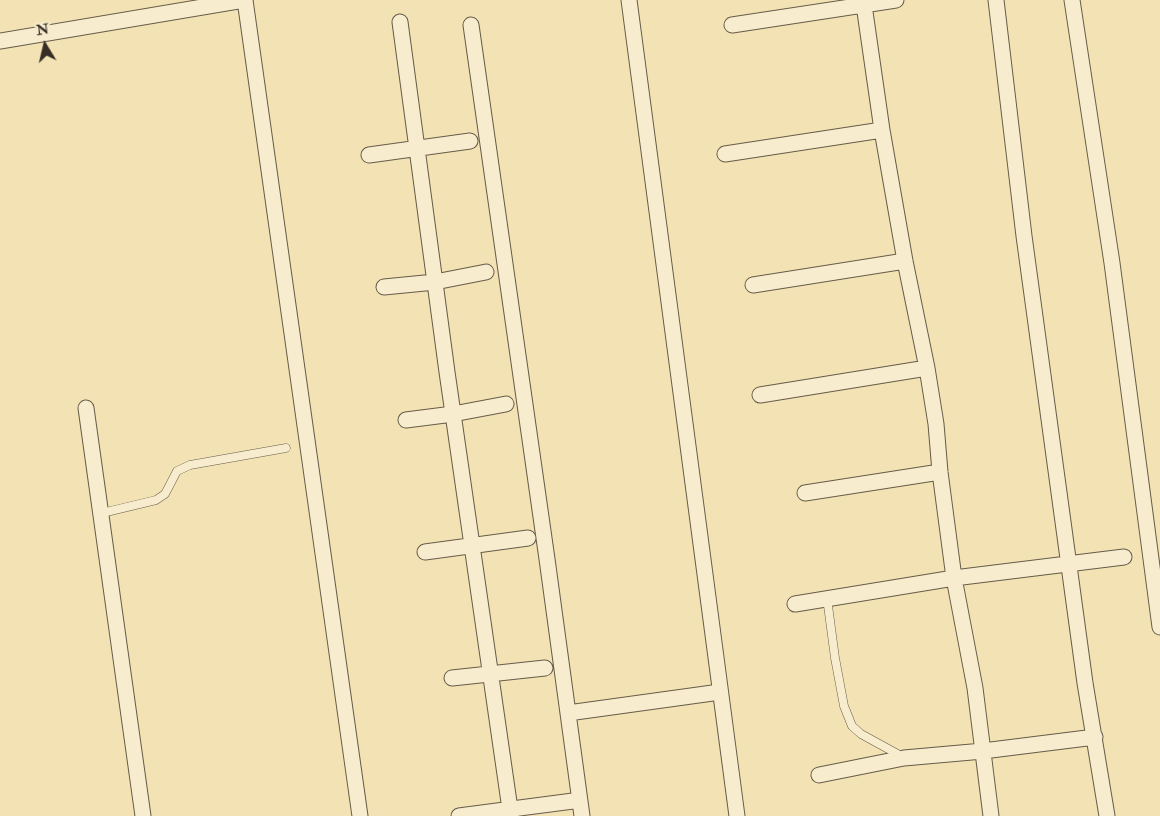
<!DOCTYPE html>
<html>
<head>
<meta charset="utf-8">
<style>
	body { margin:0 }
	#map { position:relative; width:1160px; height:816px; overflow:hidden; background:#f3e2b4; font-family:"IM FELL Double Pica",serif }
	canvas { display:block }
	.north { position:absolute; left:20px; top:20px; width:50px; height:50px; -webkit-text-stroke:4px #f7ecce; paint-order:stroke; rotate:351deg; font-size:14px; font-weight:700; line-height:20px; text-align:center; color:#372f25 }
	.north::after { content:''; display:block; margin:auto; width:18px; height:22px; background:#372f25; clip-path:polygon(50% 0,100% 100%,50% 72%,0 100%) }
</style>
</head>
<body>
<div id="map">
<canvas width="1160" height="816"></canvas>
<div class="north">N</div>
</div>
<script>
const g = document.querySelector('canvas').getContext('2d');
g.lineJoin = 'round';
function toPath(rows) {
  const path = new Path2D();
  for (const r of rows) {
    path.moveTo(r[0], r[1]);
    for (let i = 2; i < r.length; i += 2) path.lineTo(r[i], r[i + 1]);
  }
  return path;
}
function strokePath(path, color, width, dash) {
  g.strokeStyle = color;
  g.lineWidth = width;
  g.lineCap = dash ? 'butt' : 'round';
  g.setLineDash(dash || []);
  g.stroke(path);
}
const lane = toPath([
	[102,513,156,500,165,494,177,471,190,465,286,448],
	[827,598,835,658,844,706,852,726,861,734,903,757]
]);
const street = toPath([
	[245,0,360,816],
	[629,0,737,816],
	[996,0,1024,236,1085,683,1107,816],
	[1072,0,1112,263,1160,627],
	[864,5,882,130,905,261,927,368,936,424,940,472,954,578,975,688,991,816],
	[400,22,447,372,511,816],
	[471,25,547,559,582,816],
	[732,25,896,0],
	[0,41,244,0],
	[725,154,882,130],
	[369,155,470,141],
	[753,285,905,261],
	[384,287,435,282,486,272],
	[760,395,927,368],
	[86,408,143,816],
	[406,420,453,414,506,404],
	[805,493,940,472],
	[425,552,528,538],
	[795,604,954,578,1124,557],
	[452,678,545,668],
	[568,713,720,692],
	[819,775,904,758,983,751,1095,737],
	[459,816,573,801]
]);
strokePath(lane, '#665c49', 9);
strokePath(street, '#665c49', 17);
strokePath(lane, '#f7ecce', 8);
strokePath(street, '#f7ecce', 15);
</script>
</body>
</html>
